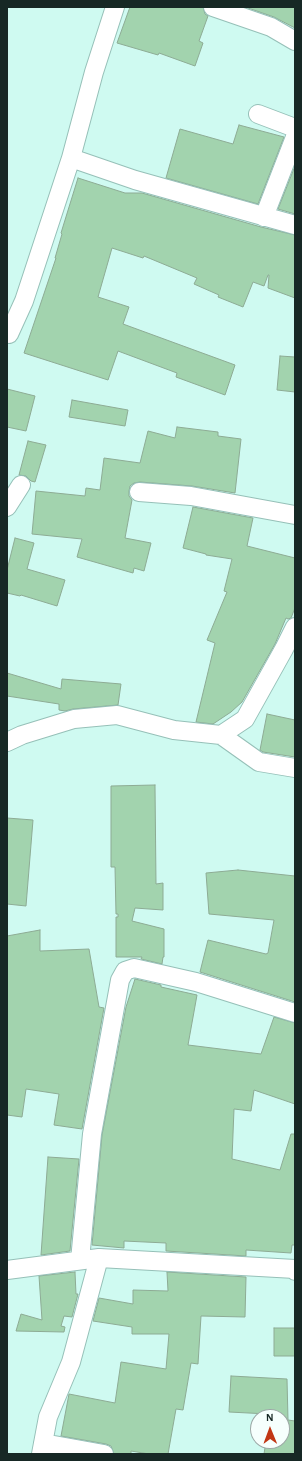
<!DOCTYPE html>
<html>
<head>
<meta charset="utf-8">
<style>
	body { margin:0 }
	#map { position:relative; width:302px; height:1461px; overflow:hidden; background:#cffaf1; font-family:"Alegreya Sans",sans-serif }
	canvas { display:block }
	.frame { position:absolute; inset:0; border:8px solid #172825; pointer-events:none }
	.north { position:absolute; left:250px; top:1409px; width:40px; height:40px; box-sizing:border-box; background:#f6fffd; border:1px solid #9da9a7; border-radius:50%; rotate:359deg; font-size:11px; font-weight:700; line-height:16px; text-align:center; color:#172825 }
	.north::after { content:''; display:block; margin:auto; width:14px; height:18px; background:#c13715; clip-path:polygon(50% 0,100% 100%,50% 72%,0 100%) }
</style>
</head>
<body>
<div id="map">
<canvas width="302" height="1461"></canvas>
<div class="frame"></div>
<div class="north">N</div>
</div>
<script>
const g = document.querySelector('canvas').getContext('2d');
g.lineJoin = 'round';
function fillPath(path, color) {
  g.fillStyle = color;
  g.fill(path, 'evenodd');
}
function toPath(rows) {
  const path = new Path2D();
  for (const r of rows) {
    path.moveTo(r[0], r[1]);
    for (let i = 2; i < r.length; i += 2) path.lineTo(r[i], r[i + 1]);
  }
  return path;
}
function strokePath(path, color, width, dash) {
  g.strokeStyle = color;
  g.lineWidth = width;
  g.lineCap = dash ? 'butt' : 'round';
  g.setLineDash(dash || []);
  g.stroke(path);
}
const building = toPath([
	[130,7,203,7,205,14,208,16,199,41,203,43,195,66,159,53,158,55,117,43,130,7],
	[245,7,295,7,295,28,274,17,245,7],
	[239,125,284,137,258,204,166,178,180,129,233,144,239,125],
	[295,166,295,214,278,209,295,166],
	[78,178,125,193,142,193,261,227,295,235,295,298,268,288,269,275,268,275,264,286,253,282,243,307,218,297,219,295,194,284,197,278,144,256,143,258,112,248,98,297,129,307,123,324,235,365,225,395,176,377,177,373,118,351,108,380,24,353,56,258,55,258,62,234,61,233,78,178],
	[280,356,295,357,295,392,277,390,280,356],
	[7,389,35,396,26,431,7,427,7,389],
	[72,400,128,410,125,426,69,417,72,400],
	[177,427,218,432,218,436,241,439,235,493,192,486,140,482,134,483,130,486,129,491,129,496,132,500,125,538,151,543,144,571,134,568,133,573,77,557,82,539,32,534,36,491,85,496,86,488,100,490,104,458,140,463,148,431,175,438,177,427],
	[28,441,46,445,35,482,31,481,26,476,19,475,28,441],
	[193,507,253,518,247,546,295,558,295,608,291,618,288,619,286,618,275,644,242,702,231,712,213,724,196,722,215,643,207,640,227,592,224,591,232,559,206,555,206,554,183,548,193,507],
	[15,538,34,543,27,569,65,580,57,606,21,595,20,596,7,593,7,570,15,538],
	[7,673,61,689,62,679,121,684,118,705,73,709,65,711,59,710,59,704,7,696,7,673],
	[267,714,295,720,295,757,263,752,260,750,267,714],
	[155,785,156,884,163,883,163,910,135,908,132,921,164,929,164,957,163,957,162,964,141,959,142,957,116,957,116,917,118,917,118,914,116,914,115,867,111,867,111,786,155,785],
	[7,818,33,820,26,906,7,904,7,818],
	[238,870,295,876,295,1002,200,972,208,940,266,954,268,953,274,920,209,914,206,873,238,870],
	[40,930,40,951,89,949,99,1007,104,1008,82,1129,54,1125,59,1094,26,1089,22,1117,7,1115,7,936,40,930],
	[135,979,161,985,161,987,197,995,188,1045,261,1054,274,1017,295,1023,295,1104,254,1090,251,1111,234,1109,232,1159,280,1170,291,1134,295,1134,295,1245,292,1245,291,1253,246,1250,246,1256,166,1251,166,1243,124,1241,124,1248,92,1245,102,1135,126,1007,135,979],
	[48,1157,79,1159,70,1251,41,1255,48,1157],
	[75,1272,76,1294,78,1294,72,1317,64,1316,61,1326,65,1327,64,1332,16,1331,21,1314,42,1320,39,1276,75,1272],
	[167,1272,246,1277,245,1317,201,1316,198,1364,191,1363,183,1410,176,1409,168,1454,149,1454,131,1451,131,1454,114,1454,111,1446,106,1444,61,1436,69,1394,115,1403,121,1362,166,1369,169,1334,132,1334,132,1327,93,1321,99,1298,133,1304,133,1290,168,1291,167,1272],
	[274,1328,295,1328,295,1356,274,1356,274,1328],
	[231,1376,287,1379,288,1420,295,1421,295,1454,264,1454,266,1441,282,1441,282,1417,268,1417,268,1414,229,1412,231,1376]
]);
const minor = toPath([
	[213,7,271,27,295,41],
	[258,114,295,128],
	[71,158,135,180,295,225],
	[264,217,295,137],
	[7,333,9,334,24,301,71,158,94,72,115,7],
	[139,492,191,496,295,515],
	[7,507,21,485],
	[221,735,259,762,295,768],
	[7,742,22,735,74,719,117,715,174,730,221,735,245,719,284,649,295,627],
	[80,1260,92,1134,120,980,125,971,134,968,196,982,295,1013],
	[7,1270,99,1258,295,1269,295,1271],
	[43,1443,104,1454],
	[41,1454,48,1417,71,1362,99,1258]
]);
fillPath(building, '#a2d3ae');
strokePath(building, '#8dab94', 1);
strokePath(minor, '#96c0b8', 20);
strokePath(minor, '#fff', 18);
</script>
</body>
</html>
